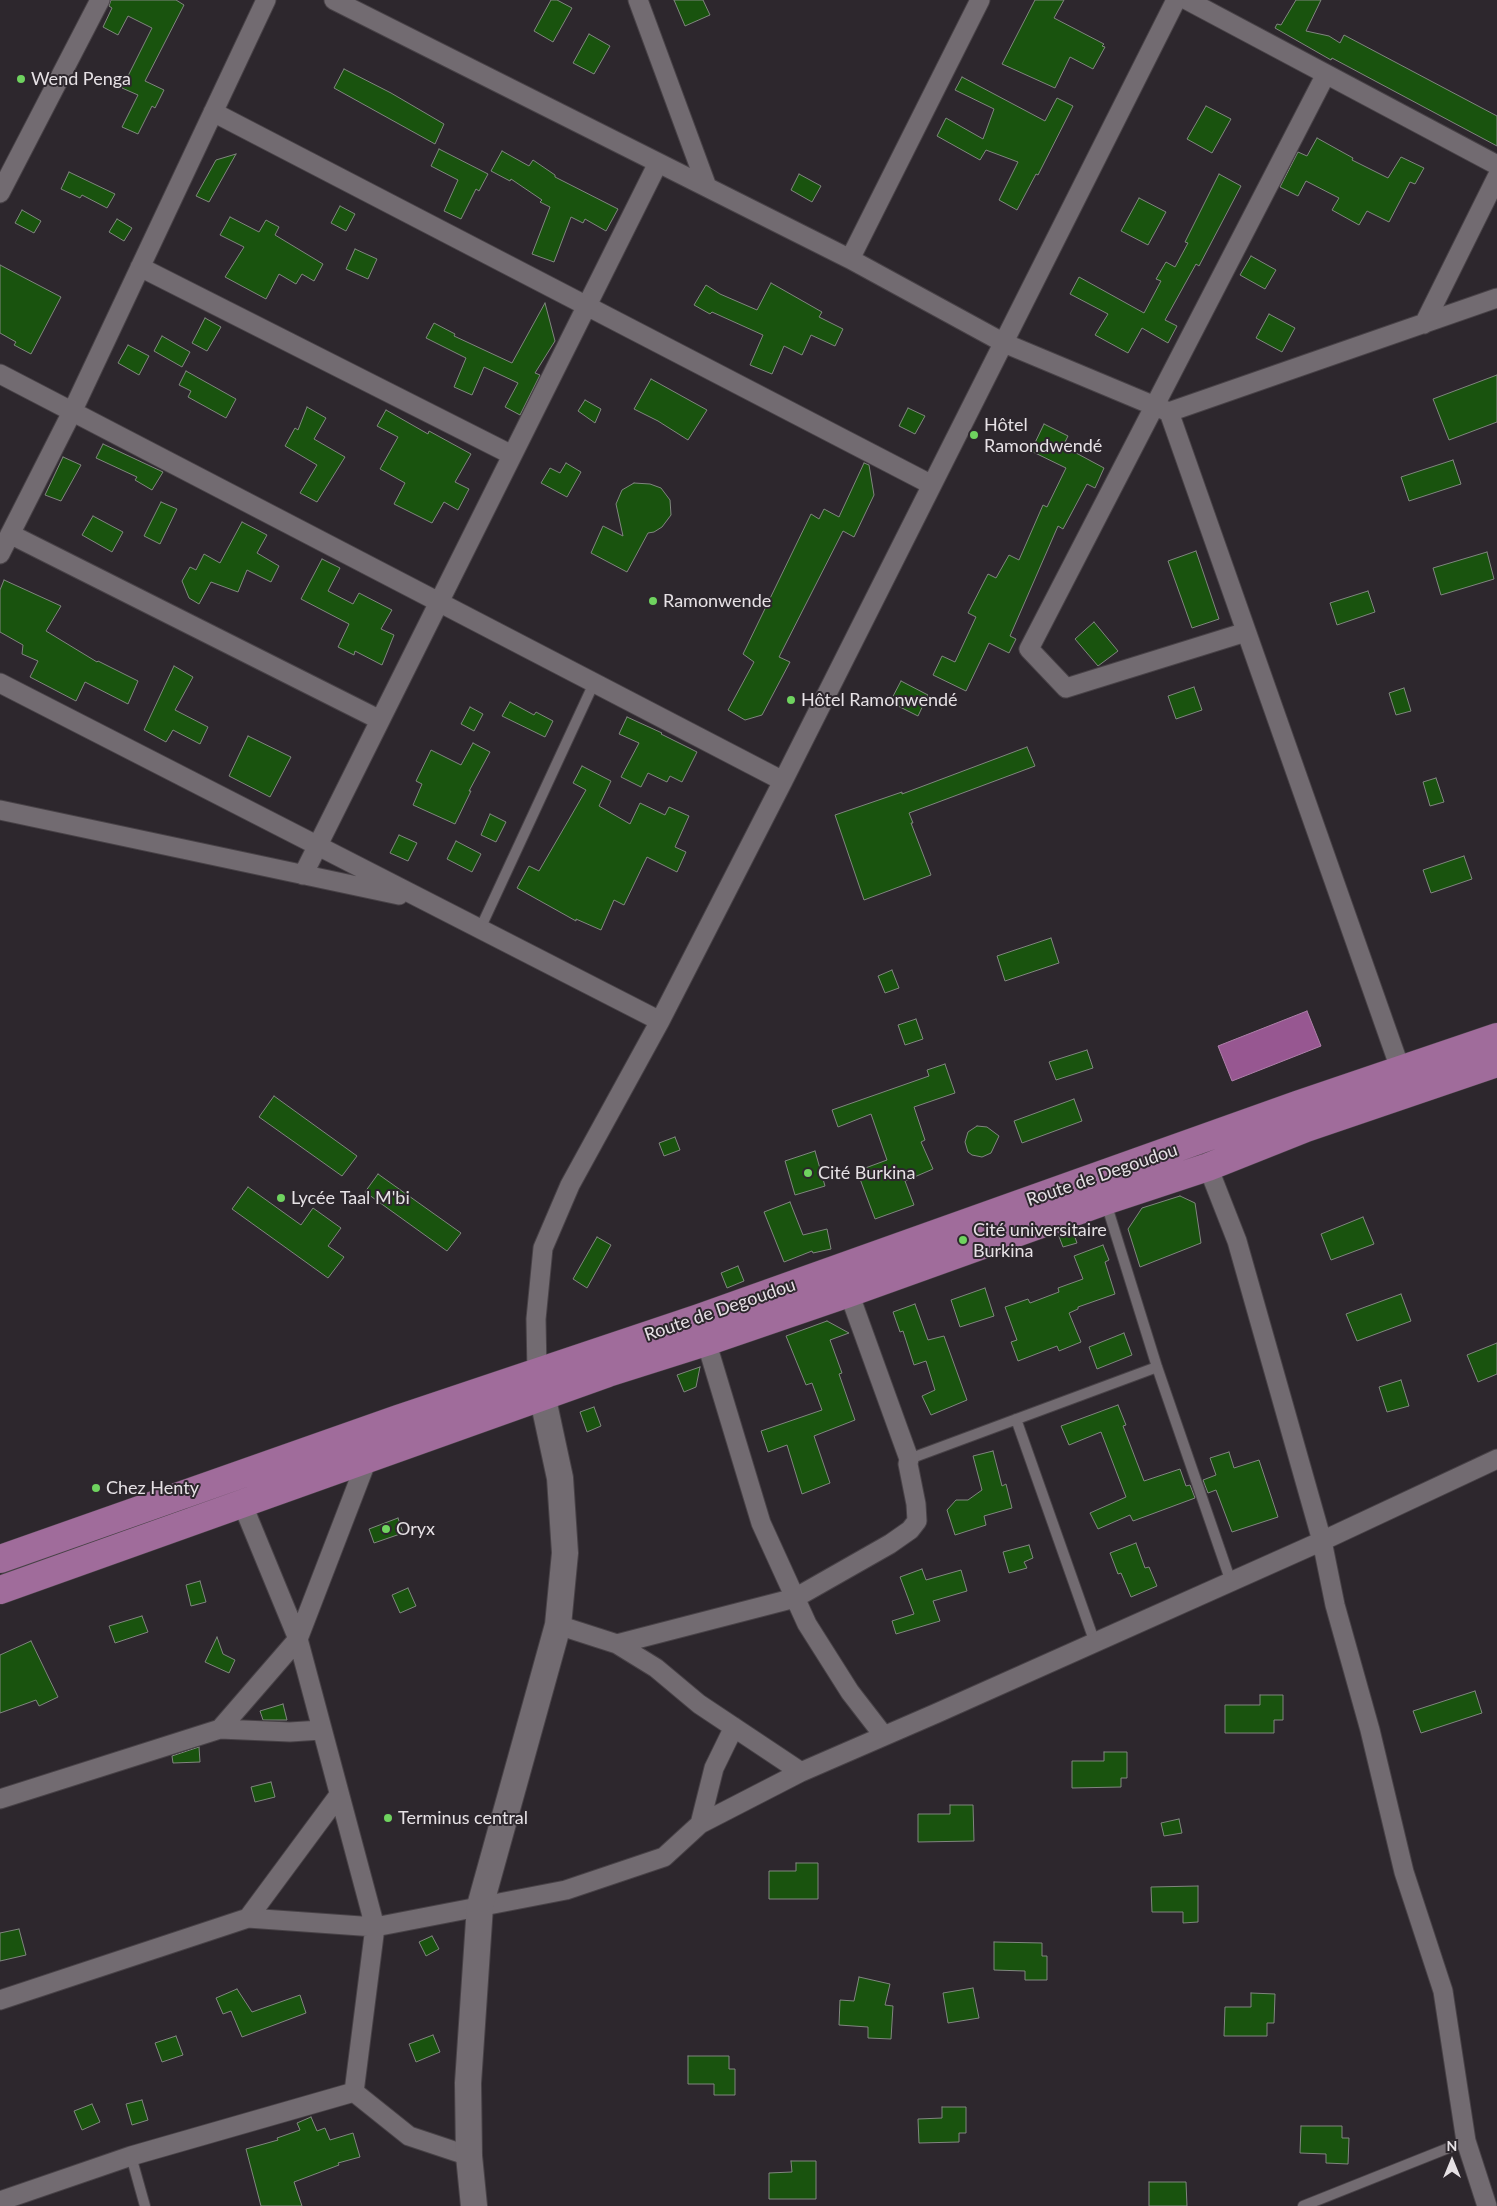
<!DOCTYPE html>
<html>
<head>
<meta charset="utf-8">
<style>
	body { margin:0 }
	#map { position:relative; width:1497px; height:2206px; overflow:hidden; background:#2d272d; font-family:Lato,sans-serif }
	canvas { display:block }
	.north { position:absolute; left:1427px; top:2136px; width:50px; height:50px; -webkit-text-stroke:4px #2d272d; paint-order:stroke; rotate:0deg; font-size:14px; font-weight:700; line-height:20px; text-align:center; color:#e6e1e5 }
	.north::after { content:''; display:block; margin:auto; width:18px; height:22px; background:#e6e1e5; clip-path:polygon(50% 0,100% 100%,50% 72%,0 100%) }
</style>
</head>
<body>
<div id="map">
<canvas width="1497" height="2206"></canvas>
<div class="north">N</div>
</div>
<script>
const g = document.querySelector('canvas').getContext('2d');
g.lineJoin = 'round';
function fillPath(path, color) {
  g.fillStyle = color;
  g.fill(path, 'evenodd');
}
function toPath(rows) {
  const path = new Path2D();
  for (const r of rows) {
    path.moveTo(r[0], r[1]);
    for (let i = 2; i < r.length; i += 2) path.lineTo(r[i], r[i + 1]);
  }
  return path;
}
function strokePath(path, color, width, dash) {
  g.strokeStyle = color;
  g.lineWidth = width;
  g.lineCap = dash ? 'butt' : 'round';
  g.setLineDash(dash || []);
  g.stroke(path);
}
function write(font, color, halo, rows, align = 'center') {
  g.font = font + ' Lato,sans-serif';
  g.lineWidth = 4;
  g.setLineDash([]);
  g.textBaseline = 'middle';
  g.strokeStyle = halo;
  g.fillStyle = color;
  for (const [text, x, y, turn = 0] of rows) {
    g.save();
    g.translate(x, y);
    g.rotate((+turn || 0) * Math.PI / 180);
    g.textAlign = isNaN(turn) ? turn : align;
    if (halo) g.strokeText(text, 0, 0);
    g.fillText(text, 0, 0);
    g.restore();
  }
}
const water = toPath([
	[1307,1011,1321,1046,1232,1081,1218,1046,1307,1011]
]);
const building = toPath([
	[111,0,176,0,184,5,145,81,164,90,155,108,152,106,138,134,122,127,138,95,122,88,152,28,128,16,118,35,103,27,112,8,109,6,111,0],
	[551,0,557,0,572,8,553,42,534,31,551,0],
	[674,0,703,0,710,15,685,26,674,0],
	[1035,0,1064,0,1054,18,1104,44,1102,46,1105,47,1093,69,1070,57,1055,88,1002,64,1035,0],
	[1296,0,1321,0,1306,31,1329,36,1340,43,1344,35,1497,116,1497,146,1332,58,1331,60,1275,28,1277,24,1281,25,1296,0],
	[589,34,610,46,594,74,573,63,589,34],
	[344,69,391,93,444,124,435,144,334,88,344,69],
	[962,77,1045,121,1057,98,1073,106,1038,175,1036,174,1017,210,999,200,1018,162,986,150,980,160,937,136,946,118,983,139,994,109,955,90,962,77],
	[1206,106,1231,119,1212,153,1187,139,1206,106],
	[1317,138,1353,158,1352,160,1388,178,1401,157,1424,168,1415,184,1410,182,1389,222,1367,211,1359,225,1332,210,1339,198,1306,181,1298,196,1280,187,1298,152,1307,156,1317,138],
	[439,149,488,174,479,191,476,189,461,219,444,211,458,180,431,166,439,149],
	[502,151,529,166,533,160,555,175,555,177,618,209,606,231,585,219,583,223,571,217,554,262,532,254,550,207,540,202,542,200,511,179,510,181,491,171,502,151],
	[236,154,209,202,196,196,216,160,236,154],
	[69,172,115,194,107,208,82,195,80,198,61,189,69,172],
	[799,174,821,186,812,202,791,190,799,174],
	[1219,174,1241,186,1199,266,1196,264,1165,320,1177,326,1168,343,1142,328,1128,353,1095,335,1108,314,1070,294,1079,277,1144,313,1161,281,1156,279,1166,262,1175,267,1188,243,1185,242,1219,174],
	[1139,198,1166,212,1148,245,1121,231,1139,198],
	[340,206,355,214,346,231,331,223,340,206],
	[22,210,41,221,34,233,15,223,22,210],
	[230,217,259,232,266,220,279,227,275,235,323,264,314,281,302,274,296,284,279,274,266,299,225,277,244,247,220,235,230,217],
	[117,219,132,228,124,241,109,232,117,219],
	[355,249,377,259,368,279,346,269,355,249],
	[1251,256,1276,270,1265,289,1240,275,1251,256],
	[0,265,61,297,31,354,14,345,16,342,0,333,0,265],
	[771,283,822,312,819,317,843,329,835,346,811,335,802,355,784,346,772,374,750,365,763,335,712,312,710,314,694,305,706,285,720,294,757,310,771,283],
	[545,303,555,341,535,373,540,375,520,415,505,407,518,383,484,367,472,395,454,387,466,358,426,338,434,323,455,334,454,336,512,363,545,303],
	[1269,314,1295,328,1282,352,1256,338,1269,314],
	[205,318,221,327,207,351,192,343,205,318],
	[162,336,190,352,182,367,154,351,162,336],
	[128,345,149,356,139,375,118,363,128,345],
	[186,371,236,399,226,418,188,397,191,391,179,385,186,371],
	[1497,375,1497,422,1449,440,1433,399,1497,375],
	[651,379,707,410,688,440,658,421,634,409,651,379],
	[585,400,601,409,595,423,578,411,585,400],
	[307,407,326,418,314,439,345,457,317,502,300,493,317,465,285,446,295,428,298,430,307,407],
	[908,408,925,416,915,434,899,426,908,408],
	[386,410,428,434,429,431,471,454,455,482,469,489,458,510,444,502,432,523,394,504,405,483,380,469,398,437,377,426,386,410],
	[1044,424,1068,436,1063,446,1104,468,1095,488,1087,484,1063,529,1058,526,1010,636,1016,639,1009,653,989,643,966,691,933,675,942,656,955,662,976,617,968,613,988,574,996,578,1009,555,1019,560,1043,505,1047,507,1066,468,1031,451,1044,424],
	[103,444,163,472,152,490,135,480,137,477,96,458,103,444],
	[63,457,81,465,61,501,45,495,63,457],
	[1453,460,1461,484,1409,501,1401,477,1453,460],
	[566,463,581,472,567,497,541,483,550,468,560,473,566,463],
	[864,463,869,465,874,495,854,537,843,531,779,657,790,662,762,715,745,720,728,710,754,662,743,654,811,514,819,519,824,509,839,517,864,463],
	[634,483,650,484,661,488,670,500,671,515,662,527,654,532,648,533,627,572,591,553,603,526,623,536,616,504,622,490,634,483],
	[161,502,177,509,160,544,144,536,161,502],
	[93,516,123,532,112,552,82,535,93,516],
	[242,522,267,535,257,553,279,566,271,582,247,570,238,592,211,582,199,604,189,598,182,581,190,567,196,570,204,554,220,563,242,522],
	[1196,551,1219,619,1192,628,1168,561,1196,551],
	[1487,552,1494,579,1441,595,1433,568,1487,552],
	[322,559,340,568,328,591,353,604,359,593,392,610,381,629,394,635,382,665,355,651,354,655,338,647,349,624,301,599,322,559],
	[4,580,61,606,46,631,97,662,98,661,138,681,128,704,85,682,76,701,30,677,38,661,22,654,23,645,0,632,0,590,4,580],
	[1368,591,1375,612,1337,625,1330,603,1368,591],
	[1094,622,1118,651,1098,666,1075,639,1094,622],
	[174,666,193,677,175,710,208,727,200,744,173,730,166,742,144,730,174,666],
	[901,681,928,695,918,716,890,702,901,681],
	[1194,687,1202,710,1176,719,1168,696,1194,687],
	[1404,688,1411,711,1396,715,1389,693,1404,688],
	[510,702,534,715,536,712,553,721,545,737,502,716,510,702],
	[470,707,483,714,474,731,461,724,470,707],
	[627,717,662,733,661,734,697,752,682,782,670,776,667,782,648,773,641,787,621,777,639,743,619,734,627,717],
	[248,736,291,757,270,797,229,776,248,736],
	[473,743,490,752,469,791,471,791,455,824,413,805,422,784,416,781,431,750,461,765,473,743],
	[1027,747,1035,766,909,813,913,823,911,823,931,875,864,900,835,815,902,792,902,794,1027,747],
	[582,766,611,781,599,806,630,824,640,803,665,815,669,807,689,816,675,847,686,852,677,872,647,857,624,905,614,900,601,930,576,919,576,921,517,888,529,866,539,871,586,790,573,783,582,766],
	[1436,778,1444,802,1430,806,1423,782,1436,778],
	[490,814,506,822,496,842,481,835,490,814],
	[399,835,417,843,408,861,390,853,399,835],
	[456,841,481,854,472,872,447,859,456,841],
	[1464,856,1472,879,1431,893,1423,870,1464,856],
	[1051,938,1059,963,1005,981,997,956,1051,938],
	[892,970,899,988,885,993,878,976,892,970],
	[916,1019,923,1039,905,1045,898,1025,916,1019],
	[1087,1050,1093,1068,1056,1080,1049,1062,1087,1050],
	[945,1064,955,1093,914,1107,925,1140,921,1142,933,1169,905,1181,914,1205,875,1219,857,1171,887,1160,871,1114,838,1127,832,1110,929,1076,927,1070,945,1064],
	[274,1096,357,1156,342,1176,259,1117,274,1096],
	[1074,1099,1082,1121,1022,1143,1014,1121,1074,1099],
	[977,1126,987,1127,999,1136,991,1153,982,1157,972,1155,968,1152,965,1142,968,1132,977,1126],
	[675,1137,680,1150,664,1156,659,1143,675,1137],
	[815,1151,825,1186,795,1195,785,1161,815,1151],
	[378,1174,461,1233,447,1251,365,1192,378,1174],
	[248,1187,301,1225,313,1208,341,1228,328,1246,344,1257,328,1278,232,1209,248,1187],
	[1180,1196,1195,1203,1201,1243,1140,1267,1128,1229,1142,1208,1180,1196],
	[790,1202,803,1235,827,1229,831,1249,813,1253,812,1251,784,1262,764,1212,790,1202],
	[1363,1217,1374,1244,1331,1260,1321,1234,1363,1217],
	[1072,1229,1077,1243,1063,1247,1058,1234,1072,1229],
	[597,1237,611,1245,587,1288,573,1279,597,1237],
	[1103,1245,1109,1260,1105,1262,1115,1294,1078,1307,1078,1309,1069,1313,1081,1342,1059,1351,1057,1346,1018,1361,1011,1342,1017,1340,1005,1307,1028,1299,1030,1303,1059,1292,1058,1288,1083,1279,1074,1256,1103,1245],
	[738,1266,744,1281,727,1288,721,1273,738,1266],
	[985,1288,994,1316,960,1327,951,1300,985,1288],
	[1401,1294,1411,1321,1357,1341,1346,1314,1401,1294],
	[915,1304,928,1340,944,1336,967,1400,931,1415,922,1396,935,1390,926,1361,914,1365,903,1331,900,1332,893,1312,915,1304],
	[827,1321,849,1333,830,1340,842,1373,839,1374,855,1420,814,1436,830,1483,802,1494,787,1445,768,1452,761,1431,822,1410,812,1383,806,1385,786,1336,827,1321],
	[1124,1333,1132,1355,1097,1369,1089,1347,1124,1333],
	[1497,1343,1497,1374,1478,1382,1467,1355,1497,1343],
	[700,1367,696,1387,684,1392,677,1375,700,1367],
	[1401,1380,1409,1406,1387,1412,1379,1387,1401,1380],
	[1118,1405,1126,1425,1123,1426,1144,1481,1180,1469,1186,1486,1190,1485,1195,1498,1133,1521,1130,1515,1098,1529,1090,1513,1126,1497,1101,1432,1069,1445,1061,1426,1118,1405],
	[594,1407,601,1426,587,1432,580,1412,594,1407],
	[993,1451,1002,1486,1006,1484,1012,1508,984,1516,986,1525,955,1535,947,1510,956,1500,968,1500,982,1490,973,1456,993,1451],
	[1229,1452,1234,1468,1259,1460,1278,1517,1232,1532,1216,1490,1208,1493,1203,1480,1216,1475,1210,1458,1229,1452],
	[398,1518,403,1533,374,1543,369,1529,398,1518],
	[1136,1543,1145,1568,1149,1567,1157,1586,1131,1597,1121,1573,1118,1574,1110,1553,1136,1543],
	[1029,1545,1033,1558,1024,1562,1027,1568,1009,1573,1003,1552,1029,1545],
	[922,1569,926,1580,961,1570,967,1591,933,1601,940,1621,896,1634,892,1621,914,1614,900,1577,922,1569],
	[200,1581,206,1602,191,1606,186,1585,200,1581],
	[408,1588,416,1606,400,1613,392,1595,408,1588],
	[142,1616,148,1632,115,1643,109,1626,142,1616],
	[217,1637,223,1654,235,1660,229,1673,205,1662,217,1637],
	[31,1641,58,1697,39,1706,36,1700,0,1713,0,1655,31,1641],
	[1475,1691,1482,1713,1421,1733,1413,1711,1475,1691],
	[1260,1695,1283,1695,1283,1720,1274,1720,1274,1733,1225,1733,1225,1705,1260,1705,1260,1695],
	[283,1704,287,1720,263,1720,260,1711,283,1704],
	[199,1747,200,1762,173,1763,172,1756,199,1747],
	[1104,1752,1127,1752,1127,1778,1121,1778,1121,1787,1072,1788,1072,1761,1104,1761,1104,1752],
	[271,1782,275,1797,255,1802,251,1787,271,1782],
	[950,1805,973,1805,974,1841,918,1842,918,1814,950,1814,950,1805],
	[1179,1819,1182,1833,1164,1836,1161,1823,1179,1819],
	[796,1863,818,1863,818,1899,769,1899,769,1871,796,1871,796,1863],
	[1198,1886,1198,1922,1183,1923,1183,1912,1152,1912,1151,1887,1198,1886],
	[19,1929,26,1955,0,1961,0,1933,19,1929],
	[432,1936,439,1949,426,1956,419,1942,432,1936],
	[994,1942,1042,1943,1042,1956,1047,1956,1047,1980,1025,1980,1025,1971,994,1970,994,1942],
	[859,1977,890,1984,885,2005,893,2006,891,2039,868,2038,868,2027,839,2025,840,2000,854,2001,859,1977],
	[973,1988,979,2018,948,2023,943,1993,973,1988],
	[237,1989,252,2012,300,1995,306,2013,242,2037,231,2011,223,2014,216,1998,237,1989],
	[1251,1993,1275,1994,1274,2023,1267,2023,1267,2036,1224,2036,1225,2007,1251,2007,1251,1993],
	[433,2035,440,2052,416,2062,409,2044,433,2035],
	[176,2036,183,2055,162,2062,155,2043,176,2036],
	[688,2056,729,2056,729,2069,735,2069,735,2095,714,2095,714,2084,688,2084,688,2056],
	[142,2100,148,2120,132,2125,126,2104,142,2100],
	[92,2104,100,2122,82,2130,74,2111,92,2104],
	[942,2107,966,2107,966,2133,959,2133,959,2142,919,2143,918,2119,942,2118,942,2107],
	[311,2117,317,2131,325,2128,330,2140,353,2133,360,2157,338,2163,339,2165,294,2182,302,2206,261,2206,246,2149,278,2140,277,2138,300,2130,297,2123,311,2117],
	[1301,2126,1342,2126,1342,2138,1349,2138,1348,2164,1326,2163,1326,2154,1300,2153,1301,2126],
	[791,2161,816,2161,816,2199,769,2199,769,2173,792,2172,791,2161],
	[1149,2182,1186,2182,1187,2206,1149,2206,1149,2182]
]);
const lane = toPath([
	[480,929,594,683],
	[1106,1203,1157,1367,1231,1582],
	[1016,1419,1095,1643],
	[909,1459,1157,1367],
	[131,2156,145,2206],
	[1303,2206,1466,2141]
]);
const street = toPath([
	[334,0,850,259,1004,343,1169,412,1401,1071],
	[638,0,707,187],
	[1187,0,1497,165],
	[213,112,932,485],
	[0,193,100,0],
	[850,259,980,0],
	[140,267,512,455],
	[1424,324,1497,177],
	[0,374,783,781],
	[1169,412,1497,298],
	[10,534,380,720],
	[0,554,72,412,266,0],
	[1246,632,1066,688,1029,649,1326,74],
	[0,683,660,1021],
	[0,810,399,895],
	[303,875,658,163],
	[1208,1167,1237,1241,1322,1541,1335,1605,1370,1730,1404,1872,1443,1991,1466,2141,1487,2206],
	[703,1331,761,1523,807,1624,850,1692,884,1736],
	[537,1373,536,1319,543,1248,570,1185,660,1021,783,781,1176,0],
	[370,1452,298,1639,375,1927,354,2092,409,2136,469,2156],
	[558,1625,617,1644,656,1668,699,1704,801,1772],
	[617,1644,795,1598,890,1544,910,1530,917,1521,916,1504,908,1464,909,1459,845,1282],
	[220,1729,298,1639,242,1503],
	[0,1799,220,1729,290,1732,321,1730],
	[700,1824,714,1768,734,1727],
	[248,1918,339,1795],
	[0,2000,248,1918,375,1927,566,1890,664,1857,700,1824,801,1772,937,1713,1322,1541,1497,1459],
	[0,2201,131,2156,354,2092]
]);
const secondary = toPath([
	[474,2206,469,2156,468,2083,480,1906,558,1625,565,1553,560,1478,538,1376]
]);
const primary = toPath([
	[0,1559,398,1419,699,1318,1297,1105,1497,1037],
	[0,1590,608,1373,706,1342,849,1293,1105,1201,1208,1167,1306,1128,1497,1063]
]);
const markers = [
	[21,79,5,"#6fd35f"],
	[974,435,5,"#6fd35f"],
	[653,601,5,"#6fd35f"],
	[791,700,5,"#6fd35f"],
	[808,1173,5,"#6fd35f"],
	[281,1198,5,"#6fd35f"],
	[963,1240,5,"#6fd35f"],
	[96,1488,5,"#6fd35f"],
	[386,1529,5,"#6fd35f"],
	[388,1818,5,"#6fd35f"]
];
const poiNames = [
	["Wend Penga",31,79],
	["Hôtel",984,425],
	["Ramondwendé",984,446],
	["Ramonwende",663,601],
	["Hôtel Ramonwendé",801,700],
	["Cité Burkina",818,1173],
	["Lycée Taal M'bi",291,1198],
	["Cité universitaire",973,1230],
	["Burkina",973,1251],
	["Chez Henty",106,1488],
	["Oryx",396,1529],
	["Terminus central",398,1818]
];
const streetNames = [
	["Route de Degoudou",1102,1175,-19],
	["Route de Degoudou",720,1310,-19]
];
fillPath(water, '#975791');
strokePath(water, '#af80aa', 1);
fillPath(building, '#19530e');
strokePath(building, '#80867f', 1);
strokePath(lane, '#484247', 12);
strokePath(street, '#484247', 21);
strokePath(secondary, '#484247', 28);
strokePath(primary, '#484247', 29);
strokePath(lane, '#726b71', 10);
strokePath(street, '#726b71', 19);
strokePath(secondary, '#726b71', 26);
strokePath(primary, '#a06c9b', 28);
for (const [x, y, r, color] of markers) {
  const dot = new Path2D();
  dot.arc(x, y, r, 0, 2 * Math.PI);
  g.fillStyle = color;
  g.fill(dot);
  strokePath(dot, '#2d272d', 2);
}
write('18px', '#e6e1e5', '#2d272d', poiNames, 'left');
write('18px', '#e6e1e5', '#2d272d', streetNames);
</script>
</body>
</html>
